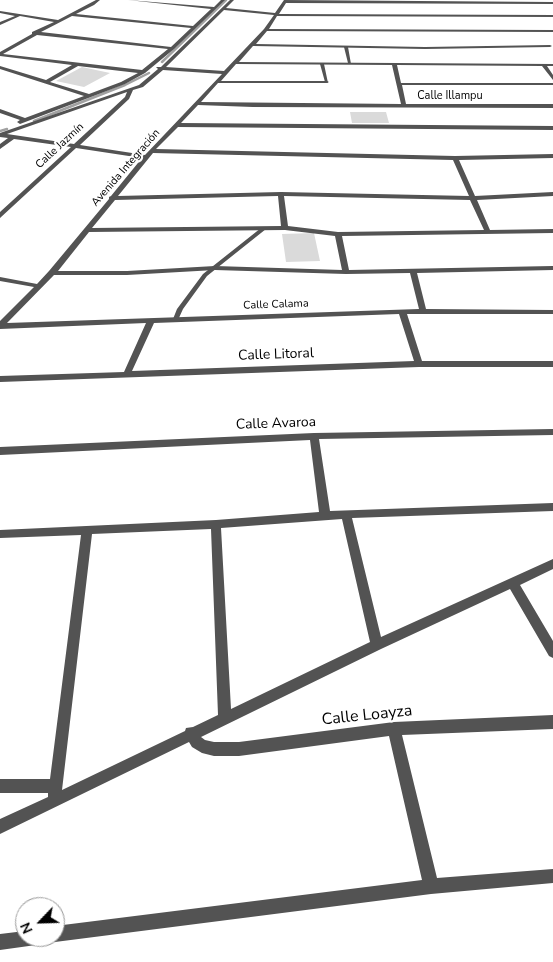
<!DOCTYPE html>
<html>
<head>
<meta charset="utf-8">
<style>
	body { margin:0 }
	#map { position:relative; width:553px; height:962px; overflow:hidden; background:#fff; font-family:"Nunito Sans",sans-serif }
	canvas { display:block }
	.north { position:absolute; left:15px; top:897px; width:50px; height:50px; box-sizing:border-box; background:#fff; border:1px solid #999; border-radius:50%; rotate:246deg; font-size:14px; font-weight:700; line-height:20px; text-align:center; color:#000 }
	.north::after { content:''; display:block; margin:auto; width:18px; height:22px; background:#000; clip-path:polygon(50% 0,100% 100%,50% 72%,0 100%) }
</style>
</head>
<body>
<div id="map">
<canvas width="553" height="962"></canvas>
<div class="north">N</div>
</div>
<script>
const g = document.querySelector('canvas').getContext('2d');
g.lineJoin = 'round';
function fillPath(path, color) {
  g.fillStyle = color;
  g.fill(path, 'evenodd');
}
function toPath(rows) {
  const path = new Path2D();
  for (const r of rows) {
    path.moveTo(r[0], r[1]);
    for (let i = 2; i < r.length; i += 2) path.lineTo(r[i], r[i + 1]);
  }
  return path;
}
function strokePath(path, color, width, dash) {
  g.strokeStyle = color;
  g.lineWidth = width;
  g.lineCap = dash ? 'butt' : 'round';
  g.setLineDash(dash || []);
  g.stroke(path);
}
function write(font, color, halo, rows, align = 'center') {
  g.font = font + ' "Nunito Sans",sans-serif';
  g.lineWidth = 4.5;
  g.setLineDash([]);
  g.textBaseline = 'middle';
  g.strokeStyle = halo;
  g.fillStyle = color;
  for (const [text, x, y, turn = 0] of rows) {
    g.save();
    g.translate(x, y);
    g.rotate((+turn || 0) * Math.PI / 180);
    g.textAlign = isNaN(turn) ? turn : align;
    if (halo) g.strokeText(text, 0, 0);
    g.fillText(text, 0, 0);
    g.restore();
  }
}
const green = toPath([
	[82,67,110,73,84,87,56,81],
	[350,112,386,112,389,123,352,123],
	[314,233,320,261,286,262,282,234]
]);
const stream = toPath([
	[162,62,226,0],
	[34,121,125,85,149,73],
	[0,131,7,129]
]);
const service = toPath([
	[346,46,348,47,351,64,348,63,344,47,346,46],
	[322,63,324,64,328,83,325,82,320,64,322,63],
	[261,228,266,229,207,276,183,309,178,320,174,320,173,319,177,309,203,274,261,228]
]);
const minor = toPath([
	[96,0,100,0,94,5,76,14,193,26,211,9,128,0,214,7,221,0,225,0,174,49,145,73,125,84,20,124,17,122,20,120,0,113,0,109,25,118,84,96,0,69,0,66,46,80,72,65,0,56,0,52,32,34,32,32,54,22,20,16,0,25,0,22,15,16,0,13,0,11,58,20,96,0],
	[72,16,191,28,171,47,41,32,72,16],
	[37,35,168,49,142,70,3,54,37,35],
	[78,66,138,73,121,82,89,94,50,82,78,66],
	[230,0,234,0,226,8,275,13,284,0,553,2,553,4,286,3,279,14,553,15,553,17,277,16,269,29,553,30,553,32,267,31,256,44,425,47,550,45,552,46,550,47,425,49,253,46,239,62,553,64,553,66,547,66,553,75,553,80,542,66,397,65,401,83,553,83,553,85,402,85,406,104,553,104,553,108,253,107,198,105,181,123,553,126,553,130,178,127,156,149,455,156,553,154,553,158,459,160,475,196,553,192,553,196,477,200,490,230,553,229,553,233,342,236,349,270,553,266,553,270,417,273,426,309,553,310,553,314,407,314,422,361,553,361,553,367,419,367,0,382,0,376,124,372,146,323,0,329,0,321,34,287,0,281,0,277,37,284,49,271,109,199,109,197,111,196,142,158,76,148,0,218,0,212,71,147,14,139,0,149,0,144,8,138,0,137,0,133,139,85,158,69,156,67,161,67,165,63,230,0],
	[224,10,274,15,264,29,224,71,166,67,224,10],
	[236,64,392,65,401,104,201,102,218,83,327,83,329,82,327,81,221,81,236,64],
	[163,70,222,74,145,155,80,145,129,99,133,90,143,87,163,70],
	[127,92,125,97,74,144,7,134,127,92],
	[153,153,453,160,469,196,281,192,118,196,153,153],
	[278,196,281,226,92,228,115,200,278,196],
	[284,196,470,200,484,230,338,232,288,226,284,196],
	[285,230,335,236,342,270,215,266,127,271,58,271,89,232,285,230],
	[215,270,346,274,410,273,419,309,7,323,54,275,127,275,215,270],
	[399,314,414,361,132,371,154,323,399,314],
	[553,429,553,435,319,439,330,511,553,503,553,511,352,518,381,637,553,559,553,569,520,585,553,641,553,658,549,656,510,589,381,649,201,737,205,740,214,742,239,742,394,722,553,715,553,729,402,735,437,878,553,869,553,883,431,894,55,942,49,940,48,937,55,937,55,926,422,880,389,736,239,756,214,756,202,753,192,747,189,742,0,834,0,819,48,797,48,793,0,793,0,779,50,779,81,535,0,538,0,530,216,520,319,512,310,440,0,455,0,447,314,433,553,429],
	[342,519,370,642,231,709,221,528,342,519],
	[211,529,218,715,193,727,186,728,185,731,62,790,92,534,211,529],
	[25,931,25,937,44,937,42,943,36,945,0,950,0,934,25,931]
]);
const farStreetnames = [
	["Calle Illampu",450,96],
	["Calle Jazmín",60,146,-43],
	["Avenida Integración",126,168,-49],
	["Calle Calama",276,305,-2]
];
const streetNames = [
	["Calle Litoral",276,355,-2],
	["Calle Avaroa",276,424,-2]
];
const nearStreetnames = [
	["Calle Loayza",367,716,-6]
];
fillPath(green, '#dadada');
strokePath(stream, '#a1a1a1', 2.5);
fillPath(service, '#535353');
fillPath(minor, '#535353');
write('11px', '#000', '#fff', farStreetnames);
write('14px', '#000', '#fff', streetNames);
write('16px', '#000', '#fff', nearStreetnames);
</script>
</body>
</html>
